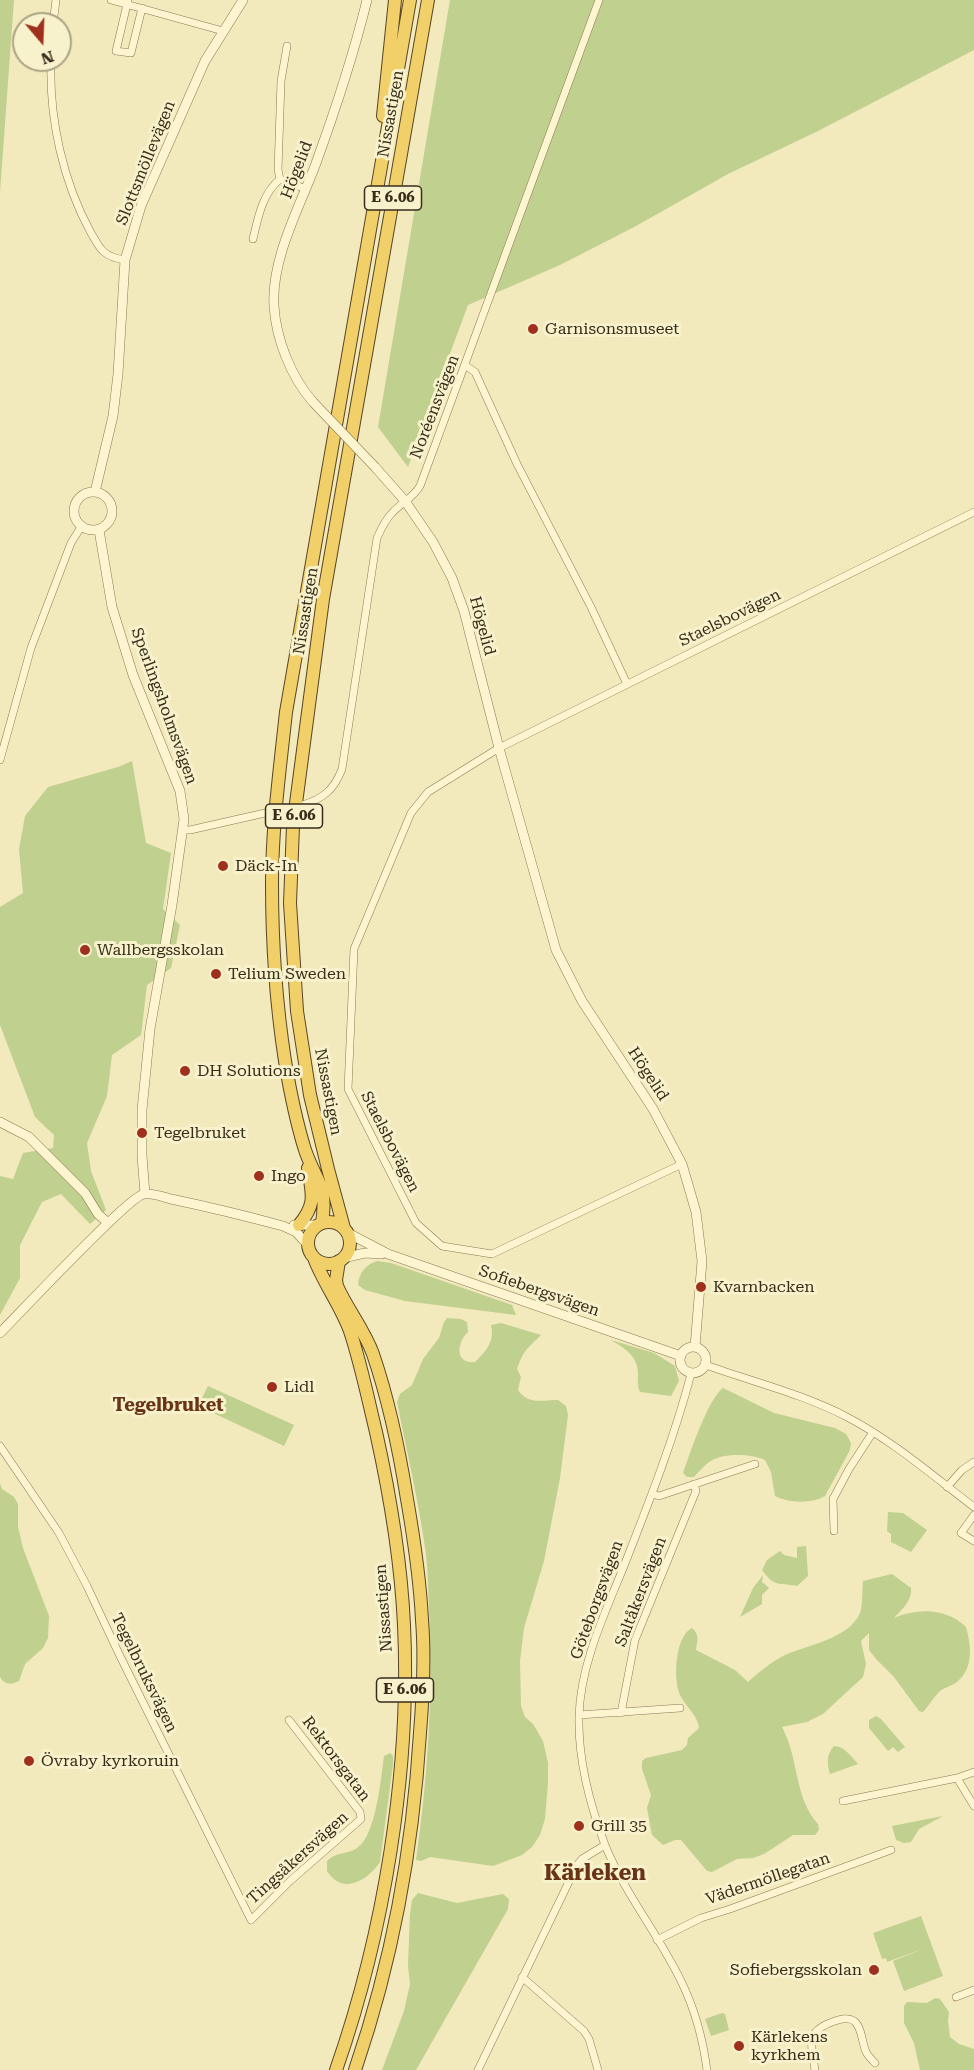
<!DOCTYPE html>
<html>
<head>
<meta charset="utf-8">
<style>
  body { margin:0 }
  #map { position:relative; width:974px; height:2070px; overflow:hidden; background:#f2e9bc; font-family:"Roboto Serif",serif }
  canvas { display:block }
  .north { position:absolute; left:12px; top:12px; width:60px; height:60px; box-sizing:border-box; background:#f8f2cc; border:2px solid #aba385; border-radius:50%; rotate:161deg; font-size:16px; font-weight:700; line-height:24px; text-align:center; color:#382d1a }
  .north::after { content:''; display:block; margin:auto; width:21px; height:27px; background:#9f301e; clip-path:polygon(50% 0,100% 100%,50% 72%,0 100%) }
</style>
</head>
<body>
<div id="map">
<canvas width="974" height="2070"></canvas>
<div class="north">N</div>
</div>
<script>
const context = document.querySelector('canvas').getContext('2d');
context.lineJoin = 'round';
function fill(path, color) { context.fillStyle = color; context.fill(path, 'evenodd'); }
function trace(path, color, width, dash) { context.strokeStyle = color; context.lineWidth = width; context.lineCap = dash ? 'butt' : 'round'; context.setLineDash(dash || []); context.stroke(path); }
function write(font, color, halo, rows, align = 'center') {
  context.font = font + ' "Roboto Serif",serif'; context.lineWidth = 6; context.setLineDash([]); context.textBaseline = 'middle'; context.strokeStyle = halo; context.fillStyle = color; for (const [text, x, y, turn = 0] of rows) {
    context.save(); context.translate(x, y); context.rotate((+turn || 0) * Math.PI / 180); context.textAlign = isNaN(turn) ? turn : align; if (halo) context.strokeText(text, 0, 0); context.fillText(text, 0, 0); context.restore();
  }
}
const green = new Path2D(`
  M0,0h14l-14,192z
  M450,0h524v50l-156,81 -90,43 -92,52 -76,39 -92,40 -60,162 -30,-40z
  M132,761l14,82 25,10 -8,56 17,16 -9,43 -24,17 -6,50 -29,20 -5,41 -20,47 4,28 15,39 -16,14 -29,-30 -19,8 -22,43v33l-20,37v-139l13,3 10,-26 30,-5 1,-13 -19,-18 -35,-92v-118l23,-14 -4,-44 6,-33 23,-29 70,-20z
  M377,1261l14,2 121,42 4,10 -111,-14 -40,-11 -7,-5c1,-12 7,-20 19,-24z
  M447,1318l14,1 6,3 1,10c-11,10 -14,32 7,30 11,-11 20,-20 16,-37l10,-2 40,12c-14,14 -17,14 -24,34l4,8 -3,13c10,15 24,10 40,10l8,6 2,9 -8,63 -16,83 -20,67 -4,33 1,45 4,11 8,7 10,17 5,22v20l-3,36 -5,16 -8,12 -10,8 -29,11 -63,-9 -9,4 -5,-1c12,-83 17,-166 13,-251 -1,-18 -1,-37 -3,-55 -7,-51 -19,-102 -29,-152l3,-8 12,-9 11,-26 16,-21 5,-16z
  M611,1340l43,13 21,13 4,15 -8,15 -31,-4c-3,-7 -2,-12 -2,-20 -1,-17 -14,-24 -27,-32z
  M208,1386l86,39 -10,21 -86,-40z
  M723,1388l51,25 61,15 11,6 5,9 -1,7 -25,46c-13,8 -37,7 -50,0l-4,-24 -6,-12c-14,-6 -44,-8 -57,3 -5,4 -10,9 -14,14h-7l-4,-4c7,-20 25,-74 40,-85z
  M0,1483l2,6 12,8 4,7v23l5,21 26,68 -1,22 -5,10 -18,16 -6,17c-8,4 -14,4 -19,-4z
  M888,1512l15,1 24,17 -16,22 -20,-10v-8l-4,-3z
  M806,1546l2,30 -11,10c-19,-4 -22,2 -35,-16l5,-10 13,-9 4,4 13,3v-11z
  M892,1574l19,14c1,14 -9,21 -17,30 24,-10 52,-10 72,9 5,18 8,40 -8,54 -5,5 -15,6 -20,12 -6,6 -9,13 -15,19l-4,-1 -25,-34 -17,-17 -8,-10v-17l-8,8 5,23 -3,13 -40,37 -16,8 -25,5c17,31 12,71 36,97l1,6 -4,5h-22l-29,19 -11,4 -16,1 -25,13 -5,-1 -26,-31h-6l-12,5 -11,-10 -5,-27 4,-13 -9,-26v-8l4,-3 36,-8 5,-5 1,-7 11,-10c-1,-13 -14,-22 -19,-33 -7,-15 -5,-59 12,-67 8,7 5,13 4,22l39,20 13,12c11,-10 23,-20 37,-27 22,-10 64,-16 75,-42 3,-8 2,-23 3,-32z
  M763,1575l-1,7 7,6 -7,7v9l-22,13 13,-29z
  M876,1716l5,3 24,28 -7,5 -5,-5 -5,4 -19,-23v-8z
  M834,1746c10,0 18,11 24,18l-28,10c-3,-11 -4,-19 4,-28z
  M390,1753l3,3v8l-13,98c-12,18 -37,34 -53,9v-10c10,-10 20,-6 30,-13 19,-12 24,-70 27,-92z
  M943,1816l-24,13 -8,13 -7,1 -8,-3 -4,-14z
  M418,1893l39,10 46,-9 6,5 -1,10 -92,161h-34l22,-59 6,-27 -2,-18 2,-52 2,-14z
  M921,1916l22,60 -39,15 -11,-30 32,-13 -38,14 -1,-4 -4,1 -9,-26z
  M935,1998l5,1 9,13 -1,9 2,16 9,7 15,5v21h-54l-6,-27 -10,-20v-17l3,-4 20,1z
  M722,2013l3,1 4,16 -18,6 -6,-17z`);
const minor = new Path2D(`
  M111,0l112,31
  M128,0l-12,51 15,2 11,-45
  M53,24l3,-24
  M287,46l-6,35 -3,89 2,9 26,10
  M51,60c-2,59 12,122 40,173 4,6 7,14 13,19 6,5 14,7 21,8
  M253,239c5,-21 9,-45 27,-60
  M466,366l9,6 42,92 74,143 36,77
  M0,760l31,-112 40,-105 10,-16
  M302,805c21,-6 32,-15 40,-36l35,-231c4,-9 8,-18 15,-25 9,-10 21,-15 28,-27l179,-486
  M183,830h7l75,-17
  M682,1164l-190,90 -50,-8 -26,-23 -68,-134 6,-140 57,-136 17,-21 71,-44 475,-236
  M706,1365c47,17 97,29 141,52 46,24 86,59 127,90
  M691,1374c-17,65 -42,128 -67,192 -19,47 -44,99 -45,151 -1,43 11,88 26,128 20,49 54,90 77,138 13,27 21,57 25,87
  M0,1446l59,87 28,53 32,68 132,266 39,-39 71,-62 -1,-7 -71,-92
  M947,1487l15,-17 12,-8
  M652,1494l7,2 96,-32
  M974,1515l-13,18 13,8
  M834,1531l-1,-32 16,-30 24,-37
  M621,1713l14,-73 61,-149 -2,-7
  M579,1715l101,-7
  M957,1778l17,28
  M843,1801l114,-23 17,-6
  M657,1940l44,-22 29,-9 161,-59
  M522,1977l62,54 5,8 9,31
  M956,1997l18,-7
  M478,2070l99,-205 5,-6 23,-14
  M815,2070c-4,-28 -10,-39 20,-49 6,-2 13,-4 19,0 8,6 8,22 12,31 2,4 6,8 9,11`);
const tertiary = new Path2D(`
  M313,402c-22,-25 -37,-63 -39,-96 -3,-46 25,-98 41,-140 20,-55 38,-109 52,-166
  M375,467l30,34 28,41 19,36 12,33 35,137 57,202 26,51 71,108 29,55 14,48 6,49 -7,86
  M74 511a19 19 0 1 1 38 0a19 19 0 1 1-38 0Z
  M95,492l18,-76 5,-42 7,-114 16,-54 64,-145 38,-61
  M99,530l13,77 21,68 47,116 4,28 -12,86 -22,124 -8,81v46l3,38
  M0,1122l29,15 56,56 13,21 10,9
  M294,1225h24
  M348,1233l40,21 293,102
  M343,1258l22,-5 17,1
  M0,1333c19,-19 129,-137 144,-139 9,-1 19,3 27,5 38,8 75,17 112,27l13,6 12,13
  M680 1360a13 13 0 1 1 26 0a13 13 0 1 1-26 0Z`);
const trunk = new Path2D(`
  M383,116l12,-116
  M308 1243a21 21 0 1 1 42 0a21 21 0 1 1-42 0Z
  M322,1223c6,-38 -6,-41 -17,-73 -9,-29 -15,-59 -20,-89 -9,-58 -13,-118 -13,-177 0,-58 8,-115 14,-172l124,-712
  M299,1225c18,-22 13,-31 9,-57
  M344,1228l-16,-59 -18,-74 -13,-84 -7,-108 3,-77 30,-227 105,-599
  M314,1258c10,26 27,48 36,73 11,33 18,68 26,101 14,63 25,128 28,193 7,145 -20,308 -68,445
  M339,1261l-3,19 1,6c10,23 27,43 36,68 16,47 26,95 34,145 7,40 13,80 15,121 3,37 1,76 -2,113 -7,114 -28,229 -65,337`);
const tertiaryBridge = new Path2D(`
  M313,402l62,65`);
const markers = [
  [533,329,6,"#9f301e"],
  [223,866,6,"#9f301e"],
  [85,950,6,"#9f301e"],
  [216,974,6,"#9f301e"],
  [185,1071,6,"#9f301e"],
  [142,1133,6,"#9f301e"],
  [259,1176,6,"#9f301e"],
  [701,1287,6,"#9f301e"],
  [272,1387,6,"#9f301e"],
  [29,1761,6,"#9f301e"],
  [579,1826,6,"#9f301e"],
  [874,1970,6,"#9f301e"],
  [739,2046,6,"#9f301e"]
];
const shields = [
  [393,198,57],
  [294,816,57],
  [405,1690,57]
];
const shieldNames = [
  ["E 6.06",393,198],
  ["E 6.06",294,816],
  ["E 6.06",405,1690]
];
const streetNames = [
  ["Nissastigen",391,114,-80],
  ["Slottsmöllevägen",146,163,-68],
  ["Högelid",297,170,-69],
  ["Noréensvägen",435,407,-69],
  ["Nissastigen",306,611,-81],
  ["Staelsbovägen",730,618,-26],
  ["Högelid",482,626,75],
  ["Sperlingsholmsvägen",164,706,70],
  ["Högelid",648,1074,57],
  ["Nissastigen",328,1092,79],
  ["Staelsbovägen",390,1142,63],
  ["Sofiebergsvägen",539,1291,19],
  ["Saltåkersvägen",641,1592,-69],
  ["Göteborgsvägen",597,1600,-70],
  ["Nissastigen",384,1608,-94],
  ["Tegelbruksvägen",144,1673,64],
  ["Rektorsgatan",336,1759,53],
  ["Tingsåkersvägen",298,1858,-42],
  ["Vädermöllegatan",768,1879,-19]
];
const poiNames = [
  ["Garnisonsmuseet",545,329],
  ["Däck-In",235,866],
  ["Wallbergsskolan",97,950],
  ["Telium Sweden",228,974],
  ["DH Solutions",197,1071],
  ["Tegelbruket",154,1133],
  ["Ingo",271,1176],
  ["Kvarnbacken",713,1287],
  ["Lidl",284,1387],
  ["Övraby kyrkoruin",41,1761],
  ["Grill 35",591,1826],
  ["Sofiebergsskolan",862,1970,"right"],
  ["Kärlekens",751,2037],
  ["kyrkhem",751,2055]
];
const neighbourhoodNames = [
  ["Tegelbruket",168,1406]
];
const districtNames = [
  ["Kärleken",595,1874]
];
fill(green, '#bfd08f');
trace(minor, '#8b7954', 8);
trace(tertiary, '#8b7954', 10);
trace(trunk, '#574529', 14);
trace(minor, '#fcf5d0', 7);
trace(tertiary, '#fcf5d0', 9);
trace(trunk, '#f2d069', 12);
trace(tertiaryBridge, '#8b7954', 10, []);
trace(tertiaryBridge, '#fcf5d0', 9);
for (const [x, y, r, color] of markers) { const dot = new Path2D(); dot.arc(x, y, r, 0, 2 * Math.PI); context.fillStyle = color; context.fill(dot); trace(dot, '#f8f2cc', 2); }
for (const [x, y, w] of shields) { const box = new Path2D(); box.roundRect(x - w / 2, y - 12, w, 24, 4.5); context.fillStyle = '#f8f2cc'; context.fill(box); trace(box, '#382d1a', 1.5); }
write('bold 15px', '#382d1a', null, shieldNames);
write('16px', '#382d1a', '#f8f2cc', streetNames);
write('16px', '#382d1a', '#f8f2cc', poiNames, 'left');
write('bold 18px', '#693316', '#f8f2cc', neighbourhoodNames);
write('bold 22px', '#693316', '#f8f2cc', districtNames);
</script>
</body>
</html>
